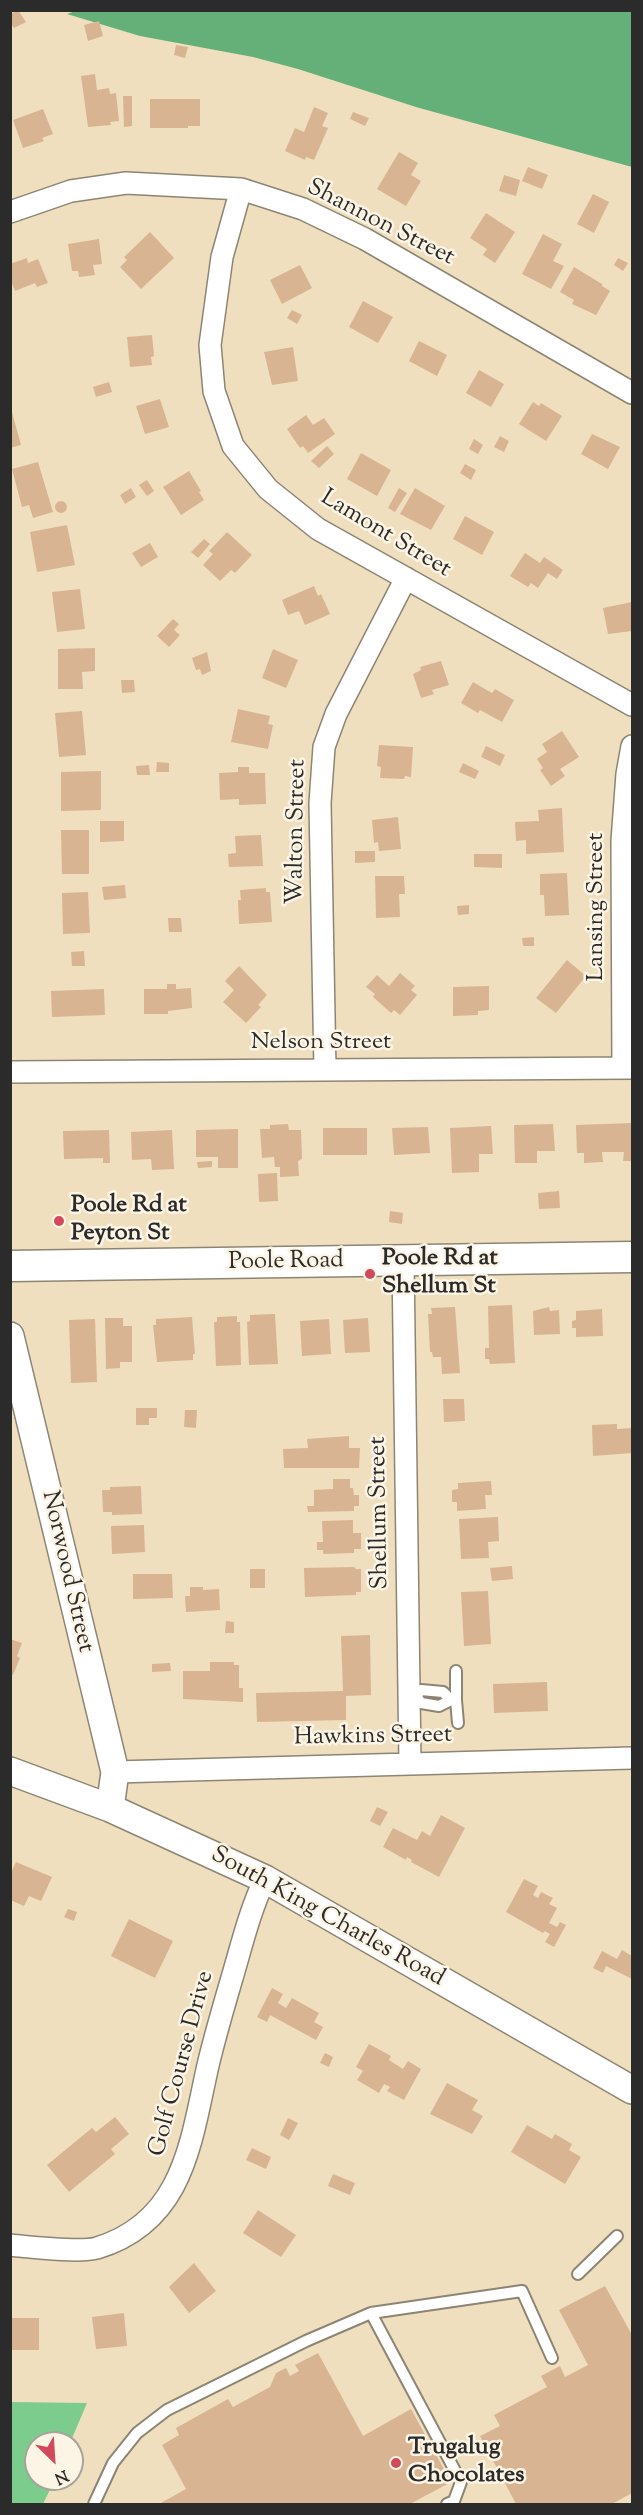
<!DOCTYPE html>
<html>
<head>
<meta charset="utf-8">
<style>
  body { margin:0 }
  #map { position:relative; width:643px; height:2515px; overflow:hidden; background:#efdfbe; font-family:"Sorts Mill Goudy",serif }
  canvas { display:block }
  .frame { position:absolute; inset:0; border:12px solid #2b2b2b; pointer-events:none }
  .north { position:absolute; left:24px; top:2431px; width:60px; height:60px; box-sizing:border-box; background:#fcf5e5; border:2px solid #a8a49b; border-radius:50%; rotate:155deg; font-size:16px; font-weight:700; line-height:24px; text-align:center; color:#2b2b2b }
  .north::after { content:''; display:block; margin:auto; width:21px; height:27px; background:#d1495b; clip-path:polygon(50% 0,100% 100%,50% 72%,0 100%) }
</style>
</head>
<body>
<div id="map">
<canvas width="643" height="2515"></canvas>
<div class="frame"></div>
<div class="north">N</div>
</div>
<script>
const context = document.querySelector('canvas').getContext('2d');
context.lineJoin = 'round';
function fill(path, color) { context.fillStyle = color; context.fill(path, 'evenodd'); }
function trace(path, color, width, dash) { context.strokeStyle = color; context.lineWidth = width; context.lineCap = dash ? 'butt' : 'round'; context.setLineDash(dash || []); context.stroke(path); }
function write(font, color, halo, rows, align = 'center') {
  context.font = font + ' "Sorts Mill Goudy",serif'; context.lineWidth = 5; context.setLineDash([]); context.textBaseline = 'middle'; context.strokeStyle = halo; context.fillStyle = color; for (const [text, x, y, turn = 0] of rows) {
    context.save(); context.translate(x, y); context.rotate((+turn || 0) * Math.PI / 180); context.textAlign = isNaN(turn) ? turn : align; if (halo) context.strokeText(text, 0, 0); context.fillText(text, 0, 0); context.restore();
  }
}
const green = new Path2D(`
  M11,2402l76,1 -17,40h-34v36h19l-12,25h-32z`);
const forest = new Path2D(`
  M78,10l554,1v156l-216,-60 -118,-38 -45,-12 -113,-21 -73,-22z`);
const building = new Path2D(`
  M18,10l8,12 -12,6 -4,-6v-8z
  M99,21l4,15 -15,5 -4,-16z
  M176,45l12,2 -3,11 -11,-3z
  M95,74l2,16 12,-2 1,6 6,-1 3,28 -9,1 1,3 -23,2 -7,-51z
  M123,96h9v30l-8,1z
  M150,99h50v27h-12v2h-38z
  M314,107l14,6 -6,13 6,2 -14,32 -8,-3 -1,3 -20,-9 10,-23 9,4z
  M43,109l10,25 -11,4 2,3 -21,7 -10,-28z
  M353,112l16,6 -4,8 -15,-7z
  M399,152l19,11 -7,12 10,6 -15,25 -29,-17z
  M528,167l20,8 -6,14 -20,-8z
  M504,175l16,5 -4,16 -17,-5z
  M593,194l16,8 -15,31 -17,-9z
  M486,213l29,19 -20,31 -12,-8 4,-6 -17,-11z
  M150,232l24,26 -33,31 -21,-22 7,-7 -3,-3z
  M543,234l19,10 -9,17 11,5 -13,23 -29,-15z
  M99,239l3,25 -9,1 2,10 -16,2 -1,-6h-6l-4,-27z
  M27,258l1,5 10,-4 10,24 -11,4 -2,-4 -20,8 -5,-13v-14z
  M618,258l10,5 -5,8 -9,-6z
  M300,265l12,23 -30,16 -12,-24z
  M574,267l28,17v2l8,5 -14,24 -24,-11 2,-4 -14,-8z
  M363,301l30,16 -15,26 -29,-16z
  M292,310l10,5 -5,9 -10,-6z
  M152,335l2,21 -3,1 1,8 -22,2 -3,-30z
  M419,341l28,14 -10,21 -28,-15z
  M293,347l5,34 -26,4 -8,-33z
  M479,370l25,14 -13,23 -25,-14z
  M109,382l3,10 -16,5 -3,-10z
  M160,399l9,28 -24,7 -9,-28z
  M533,402l6,4 2,-3 21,13 -16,25 -27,-17z
  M10,405l11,40 -11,3z
  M306,415l7,10 11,-7 11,16 -27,19 -5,-7 -3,2 -13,-19z
  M592,434l28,13 -12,22 -27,-15z
  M500,436l9,5 -5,11 -10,-5z
  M474,439l9,6 -5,9 -9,-5z
  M327,446l7,8 -15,14 -8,-7z
  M361,453l30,17 -14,26 -30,-17z
  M38,462l15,50 -20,6 -4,-13 -7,2 -10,-38z
  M465,464l11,6 -5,10 -11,-7z
  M189,471l12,20 -2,1 5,8 -23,15 -18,-28z
  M147,480l7,11 -7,5 -8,-11z
  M131,488l5,9 -11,7 -5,-9z
  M399,488l8,5 -12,19 -7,-4z
  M415,488l30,18 -14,24 -31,-16z
  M55 507a6 6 0 1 1 12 0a6 6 0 1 1-12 0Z
  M465,516l29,16 -12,23 -29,-16z
  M67,525l8,40 -38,7 -7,-40z
  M227,532l25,23 -17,18 -4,-3 -11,11 -17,-16 10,-11 -4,-3z
  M204,539l6,5 -12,14 -7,-6z
  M150,543l8,14 -17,10 -9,-14z
  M525,553l15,10 4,-6 19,13 -6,9 -9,-6 -10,15 -7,-5 -3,4 -18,-11z
  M314,586l4,10 3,-2 9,20 -25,11 -6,-14 -11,4 -6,-15z
  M80,589l5,40 -28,3 -5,-40z
  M632,602v29l-24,3 -5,-26z
  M173,619l6,5 -5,6 6,5 -11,12 -12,-11z
  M95,648v23l-13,1 1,17h-25v-40z
  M273,649l25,11 -12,28 -24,-10z
  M207,652l4,19 -9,4 -2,-6 -4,1 -4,-12z
  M441,661l8,24 -17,5 2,4 -13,4 -8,-24 8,-4 -1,-3z
  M121,680h13l1,12 -13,1z
  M473,682l19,11 3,-4 19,11 -12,22 -22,-12 -2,3 -17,-10z
  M238,709l32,7 -2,8 5,1 -5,24 -37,-7z
  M82,711l4,44 -27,2 -4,-44z
  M562,731l17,26 -19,12 5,7 -14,10 -11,-16 3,-2 -6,-9 10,-7 -5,-8z
  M379,745l34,2 -2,30 -6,-1 -1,3 -24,-1 1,-11 -4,-1z
  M486,746l19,9 -5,11 -19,-9z
  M157,762l12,1v9h-13z
  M463,763l16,8 -4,8 -16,-7z
  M149,765l1,10h-13l-1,-9z
  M238,767h11v6h16l1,31 -27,1v-6l-19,1 -1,-27 19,-1z
  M101,771v39l-40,1v-39z
  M562,808l2,44 -38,2v-14l-10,1 -1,-19 24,-1 -1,-11z
  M398,817l3,32 -22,2 -1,-9 -4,1 -2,-23z
  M100,821h24v20l-24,1z
  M61,830h28v44h-27z
  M261,835l2,31 -34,1 -1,-13 8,-1 -1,-17z
  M355,851h20v11l-20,1z
  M474,854h28v14l-28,-1z
  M567,873l2,42 -24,1 -1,-21h-4v-21z
  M375,876h29l1,18h-6l1,23 -24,1z
  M125,885l1,13 -22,2 -2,-13z
  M266,888v4h4l2,30 -33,2 -1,-24h3l-1,-10z
  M88,892l2,41 -27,1 -1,-41z
  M469,905v9l-11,1 -1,-9z
  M168,918h13l1,14h-13z
  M534,937v9h-11l-1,-8z
  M84,951l1,15h-13l-1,-14z
  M567,960l19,16 -30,37 -20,-15z
  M239,966l28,29 -9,10 3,2 -15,16 -23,-21 11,-12 -9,-9z
  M400,973l15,13 -4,4 6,5 -17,20 -6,-5 -3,3 -18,-16 2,-3 -9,-7 11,-12 12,11z
  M167,984h9v5l15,-1 1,20 -24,3v3h-24v-25h23z
  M489,986v24l-11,1v4l-25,1v-29z
  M104,989l1,26 -53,2 -1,-26z
  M632,1123v38h-9l1,-9h-22l1,10 -19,1v-10h-7l-1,-28z
  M288,1124l1,6h12l1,29 -4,2 1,15 -19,1v-10h-5l-1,-10 -12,1 -2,-29h10v-4z
  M553,1124l2,27h-18v12h-22l-1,-38z
  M491,1126l2,28h-14v18l-27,1 -2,-45z
  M428,1127l2,26 -36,2 -2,-27z
  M323,1128h44v27h-44z
  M238,1129v39h-20v-11h-22v-27z
  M109,1130l1,33h-7v-5l-39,1 -1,-28z
  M172,1130l2,39 -22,1 -1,-11 -19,1 -1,-28z
  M212,1161v6l-14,1 -1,-6z
  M277,1173l1,28 -19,1 -1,-28z
  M559,1191l1,17 -21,1 -1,-16z
  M390,1211l13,2 -1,11 -13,-2z
  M512,1305l3,58 -25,1 -1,-5h-4v-11h4l-1,-42z
  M455,1307l5,66 -18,1 -1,-17h-8l-1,-5h-2l-2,-38h4l-1,-6z
  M549,1307l1,4 9,-1 1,24 -26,1 -1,-24z
  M602,1309l1,27 -27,1v-9h-4v-7l4,-1v-9z
  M275,1314l3,50 -29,1 -2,-43 3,-1v-6z
  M237,1316v6h3l1,43 -25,1 -2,-44h3v-5z
  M192,1317l3,37h-2v6l-36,2 -4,-37h3v-6z
  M105,1318h18v8h9v36h-12v6l-14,1z
  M368,1318l2,34 -25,1 -2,-33z
  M95,1319l2,63 -26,1 -2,-63z
  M329,1319l2,35 -29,2 -2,-35z
  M443,1399h21l1,22 -21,1z
  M136,1408h21v10h-8v7h-13z
  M185,1410h12l-1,18 -12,-1z
  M617,1424v5l15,-1v25l-39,3 -1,-31z
  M349,1436v12h11l-1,20h-75l-1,-19 25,-1 -1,-9z
  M333,1479h17v9h3l1,7h5v11h-5v5l-46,1 -1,-6h7v-16l19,-1z
  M491,1481l1,14h-7l1,14 -29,2v-9h-5v-12l6,-1v-6z
  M141,1486l1,28 -30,1v-3h-9l-1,-22h8v-3z
  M498,1517l1,24 -11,1 1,16 -28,1 -2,-40z
  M353,1520v13h8v16h-7v4l-31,1v-4h-6v-8h6l-1,-21z
  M144,1525l1,27 -33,2 -1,-28z
  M512,1566l1,13 -21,2 -2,-13z
  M354,1567l2,2h5v23h-5v3l-51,2 -1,-29z
  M250,1569h15v19h-15z
  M133,1574h39l1,24 -40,1z
  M190,1587h13v3l16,-1 1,21 -34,2 -1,-16h5z
  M488,1591l3,53 -27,2 -3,-54z
  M226,1621l8,1v11h-9z
  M370,1635l1,60 -25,1v24l-89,2 -1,-29 87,-2 -2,-55z
  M10,1639l12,4 -5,13 3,2 -7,17 -3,-1z
  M210,1662h24v3h5v23h4v14l-60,-3v-28h27z
  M170,1663l1,8 -19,1v-8z
  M547,1682l1,29 -54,2 -1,-29z
  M377,1807l11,5 -8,14 -10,-5z
  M441,1815l24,13 -26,49 -28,-15 1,-2 -5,-3 -1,3 -23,-13 10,-19 24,12 5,-9 8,5z
  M16,1862l36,15 -11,24 -12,-5 -5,10 -14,-6v-25z
  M524,1879l14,7 -5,9 5,3 3,-6 12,6 -4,6 8,4 -8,15 8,4 3,-5 6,3 -12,22 -9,-5 5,-8 -5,-3 -2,2 -37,-21z
  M68,1909l9,3 -3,9 -10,-4z
  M129,1919l44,22 -18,37 -44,-22z
  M622,1950l10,6v23l-26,-13 -3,7 -10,-5 9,-17 15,8z
  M272,1988l11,6 -5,9 8,5 6,-10 27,15 -5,9 9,5 -7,13 -46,-25 -3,7 -10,-5z
  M369,2044l22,12 -2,4 14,9 5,-8 13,8 -17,31 -17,-9 3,-4 -6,-3 -5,9 -22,-13 6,-9 -7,-4z
  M325,2053l8,4 -4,10 -9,-4z
  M447,2083l31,17 -6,10 11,6 -11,18 -42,-20z
  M115,2117l14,17 -18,15 4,5 -46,38 -22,-27 45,-37 4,4z
  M288,2118l10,5 -9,17 -9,-5z
  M527,2125l25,14 3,-5 17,10 -3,6 12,7 -16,27 -54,-32z
  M252,2148l19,9 -5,12 -20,-9z
  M333,2174l22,9 -5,12 -22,-9z
  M258,2210l38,25 -15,22 -38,-24z
  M194,2263l22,28 -27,22 -20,-26z
  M605,2286l27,49v158l-20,11h-96l-36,-68 20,-10 -6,-11 53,-28 -6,-11 19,-10 5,11 23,-12 -29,-55z
  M124,2313l3,33 -31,3 -4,-32z
  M10,2318h29v32h-29z
  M318,2353l45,83 48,-27 40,73 -41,22h-251l27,-15 -24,-44 17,-10 -3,-7 52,-29 5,8 37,-20 6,-14 10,-5 4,8 9,-5 -4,-6z`);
const service = new Path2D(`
  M456,1671v29
  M410,1696h6l5,7 18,3 12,-6 -8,-8 -22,-2 -5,6
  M451,1700h5l2,23
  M578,2274l39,-38
  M371,2313l151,-22 30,67
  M94,2504l19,-41 24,-30 30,-23 139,-69 65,-28 90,169 -7,19 -7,3`);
const minor = new Path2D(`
  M241,189l-19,68 -12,88 4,46 19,55 35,43 50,40 314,176
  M10,212l61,-21 55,-8 115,6 62,20 62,30 267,154
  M623,1068l-1,-227 5,-67 5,-28
  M325,1070l-5,-267 4,-56 12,-33 70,-136
  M10,1072l622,-4
  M403,1262l7,501
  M115,1772l517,-14
  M10,2245c21,2 69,8 87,3 89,-27 94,-110 112,-187 7,-28 15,-56 23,-83 10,-34 18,-68 33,-99`);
const tertiary = new Path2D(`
  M10,1336l105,436 -5,36
  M10,1771l100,37 155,71 367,211`);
const secondary = new Path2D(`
  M10,1266l622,-9`);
const markers = [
  [59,1221,6,"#d1495b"],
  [370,1274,6,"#d1495b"],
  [396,2463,6,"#d1495b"]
];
const streetNames = [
  ["Shannon Street",380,224,27],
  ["Lamont Street",385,535,31],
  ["Walton Street",298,832,-89],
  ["Lansing Street",598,907,-90],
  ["Nelson Street",321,1044],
  ["Poole Road",286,1263,-1],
  ["Shellum Street",381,1513,-91],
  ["Norwood Street",66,1572,77],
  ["Hawkins Street",373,1738,-1],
  ["South King Charles Road",327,1918,29],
  ["Golf Course Drive",183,2064,-75]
];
const poiNames = [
  ["Poole Rd at",71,1207],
  ["Peyton St",71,1235],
  ["Poole Rd at",382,1260],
  ["Shellum St",382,1288],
  ["Trugalug",408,2449],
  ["Chocolates",408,2477]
];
fill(green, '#7bcc8d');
fill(forest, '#64b078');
fill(building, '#d9b492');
trace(service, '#8d8574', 14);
trace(minor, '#8d8574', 24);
trace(tertiary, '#8d8574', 30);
trace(secondary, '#8d8574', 33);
trace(service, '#fff', 10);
trace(minor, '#fff', 21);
trace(tertiary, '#fff', 27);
trace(secondary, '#fff', 30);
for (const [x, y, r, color] of markers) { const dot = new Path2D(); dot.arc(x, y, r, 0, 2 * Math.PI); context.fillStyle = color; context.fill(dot); trace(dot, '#fcf5e5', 2); }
write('24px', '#2b2b2b', '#fcf5e5', streetNames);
write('bold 24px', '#2b2b2b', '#fcf5e5', poiNames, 'left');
</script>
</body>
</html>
